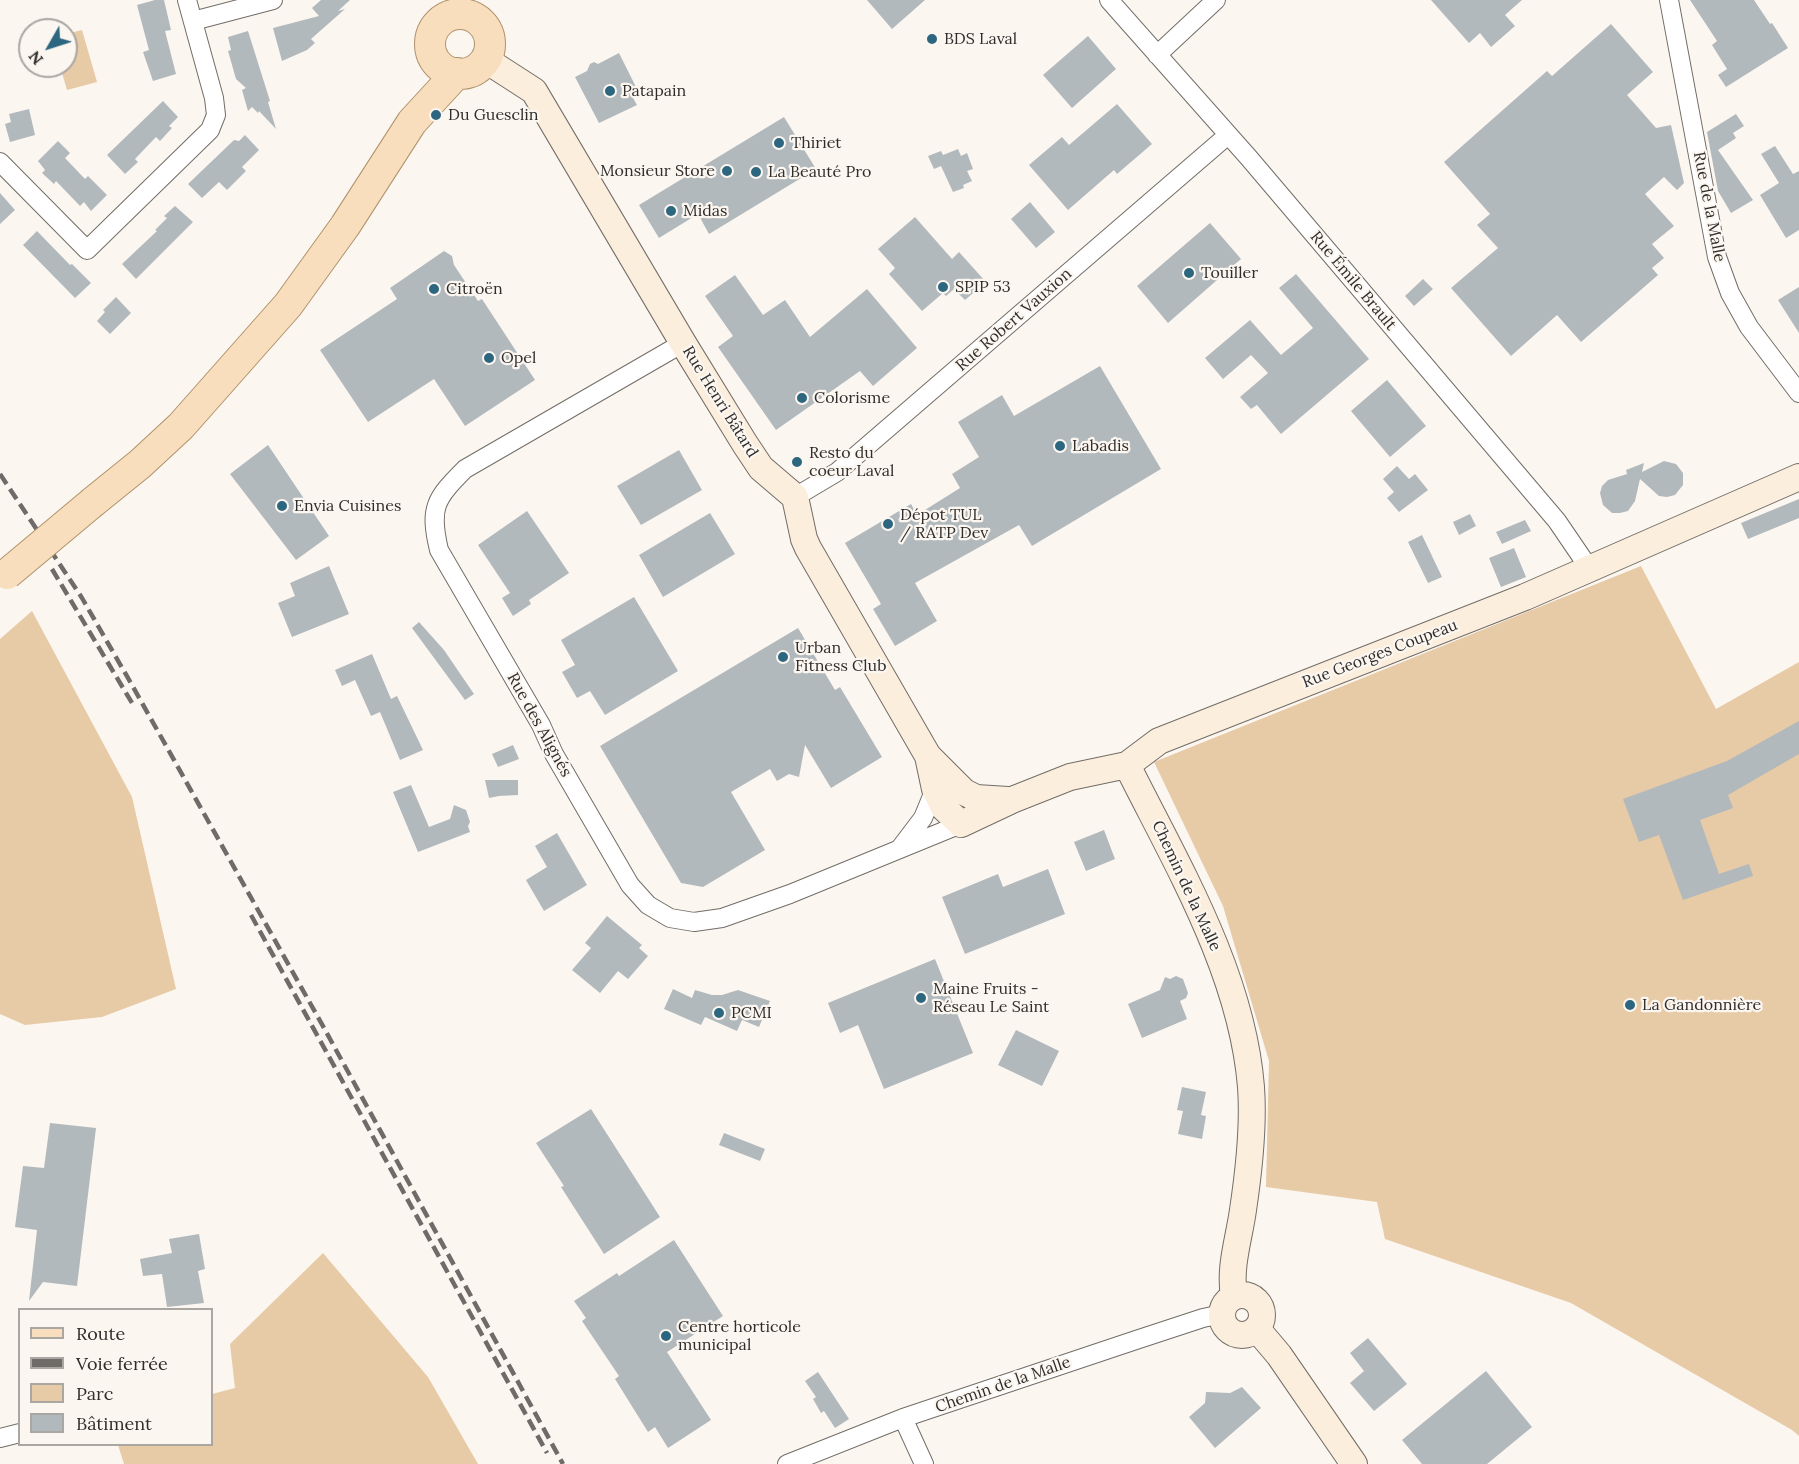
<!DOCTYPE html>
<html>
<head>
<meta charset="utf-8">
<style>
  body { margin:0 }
  #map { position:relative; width:1799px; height:1464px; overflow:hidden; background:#fcf6f0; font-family:Lora,serif }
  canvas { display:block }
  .legend { position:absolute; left:18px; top:1308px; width:195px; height:138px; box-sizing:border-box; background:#fcf6f0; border:2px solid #aaa6a2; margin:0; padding:8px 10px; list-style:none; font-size:18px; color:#302e2c }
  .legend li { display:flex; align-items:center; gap:12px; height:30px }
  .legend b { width:30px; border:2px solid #aaa6a2 }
  .north { position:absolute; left:18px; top:18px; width:60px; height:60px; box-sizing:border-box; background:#fcf6f0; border:2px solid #aaa6a2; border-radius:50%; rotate:231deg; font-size:16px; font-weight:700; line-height:24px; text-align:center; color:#302e2c }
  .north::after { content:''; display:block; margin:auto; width:21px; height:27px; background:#2d667f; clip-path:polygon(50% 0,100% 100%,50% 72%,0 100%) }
</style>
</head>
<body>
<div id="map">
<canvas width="1799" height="1464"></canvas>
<ul class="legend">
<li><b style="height:8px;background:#f8debc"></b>Route</li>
<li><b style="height:8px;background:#6f6b68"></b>Voie ferrée</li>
<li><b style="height:16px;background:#e7caa6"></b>Parc</li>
<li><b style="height:16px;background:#b1b9bd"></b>Bâtiment</li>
</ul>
<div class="north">N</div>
</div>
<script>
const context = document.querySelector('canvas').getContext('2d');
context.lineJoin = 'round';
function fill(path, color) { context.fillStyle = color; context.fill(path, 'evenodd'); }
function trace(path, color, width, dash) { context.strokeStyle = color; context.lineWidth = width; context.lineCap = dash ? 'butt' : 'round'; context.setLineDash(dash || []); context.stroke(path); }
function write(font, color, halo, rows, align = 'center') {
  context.font = font + ' Lora,serif'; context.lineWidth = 4.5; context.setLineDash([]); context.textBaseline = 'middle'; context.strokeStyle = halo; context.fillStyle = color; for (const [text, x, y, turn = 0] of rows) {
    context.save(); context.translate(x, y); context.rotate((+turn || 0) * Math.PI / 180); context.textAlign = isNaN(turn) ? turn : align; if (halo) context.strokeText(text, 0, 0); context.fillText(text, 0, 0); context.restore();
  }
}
const green = new Path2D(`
  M82,30l15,52 -30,8 -7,-24h6v-32z
  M1641,566l75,143 83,-47v774l-7,-6 -221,-127 -186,-64 -8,-37 -111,-15 3,-126 -46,-155 -69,-144z
  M32,611l100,186 44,192 -74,28 -77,8 -25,-11v-375z
  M323,1253l105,124 50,87h-354l-6,-19 94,-1v-50l23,-6 -5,-44z`);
const building = new Path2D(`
  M155,0h9l7,30 -6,1 11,43 -23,7 -10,-29 6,-2 -12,-45z
  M321,0h29l-12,11 7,-2 -34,30 4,4 -8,7 -25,11 -9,-33 46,-12 -7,-8z
  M867,0h58l-33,29z
  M1431,0h91l-17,15 10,11 -24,21 -11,-14 -11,10z
  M1690,0h64l16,24 2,-1 16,25 -62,39 -8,-12 9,-6 -15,-24 5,-4z
  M1611,24l42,48 -26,23 29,33 15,-3 13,58 -7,7 -13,-13 -19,17 29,32 -22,18 12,14 -12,10 6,7 -77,67 -24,-27 -46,41 -60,-68 47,-40 -21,-23 13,-11 -46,-52 103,-91 5,5z
  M248,31l22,70 -2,1 8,27 -17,-18 -1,2 -6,-6 -4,4 -6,-21 4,-2 -10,-9 -8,-28 3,-1 -3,-13z
  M1088,36l28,33 -44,39 -29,-33z
  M619,53l20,40 -7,3 5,9 -38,18 -24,-46 12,-6 3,-7 4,-2 4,2z
  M163,101l15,16 -9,9 3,2 -12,13 -4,-4 -21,22 3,3 -13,12 -18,-19z
  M1117,104l35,40 -35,30 -3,-4 -46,40 -39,-45 33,-28 7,8z
  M29,109l6,26 -25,7 -5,-18 6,-2 -2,-8z
  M1736,114l8,12 -11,7 3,5 -18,12 35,50 -22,13 -13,-22 -11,-59z
  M784,117l32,52 -107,65 -11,-20 -39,24 -20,-33z
  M245,135l14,15 -17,17 4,4 -19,19 -8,-8 -17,16 -14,-14 46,-44 5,1z
  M58,141l12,12 -5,5 20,21 3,-3 19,19 -16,16 -7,-9 -4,4 -24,-25 -2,3 -12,-11 3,-3 -7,-9z
  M1775,146l18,28 6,-3v59l-13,8 -26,-43 19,-12 -18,-29z
  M958,149l3,7 6,-3 6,16 -6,2 5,10 -9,4 1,3 -11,4 -12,-26 -7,3 -6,-13 13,-5 2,4z
  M0,193l15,17 -15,14z
  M1030,202l25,30 -19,16 -25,-29z
  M175,206l18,16 -57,57 -14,-15 35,-33 -2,-1 12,-12 -3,-2z
  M915,217l37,42 7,-7 27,30 -21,18 -11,-11 -8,7 -3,-3 -21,18 -33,-37 6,-6 -17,-19z
  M1210,223l31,36 -73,64 -31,-37z
  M37,231l33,34 2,-1 19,19 -16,15 -52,-53z
  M444,251l8,5 2,9 24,36 4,-2 53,81 -70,46 -31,-47 -66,43 -48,-72 77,-51 -7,-11z
  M1296,274l73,85 -88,75 -24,-29 -6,4 -11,-12 28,-24 -17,-18 -28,24 -18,-21 45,-38 31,35 32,-27 -34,-40z
  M735,275l28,40 22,-15 25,37 57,-48 50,59 -44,38 -13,-15 -84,59 -58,-83 15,-11 -28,-40z
  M1423,279l10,10 -19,17 -9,-10z
  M1799,287v46l-21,-33z
  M116,297l15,16 -21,21 -13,-13 8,-9 -2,-2z
  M1100,366l61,103 -129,77 -13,-21 -104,58 22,38 -42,25 -22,-37 8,-5 -36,-61 66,-39 6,11 43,-27 -8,-14 27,-17 -21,-35 44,-27 12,21z
  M1387,380l39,46 -36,31 -39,-46z
  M268,445l61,91 -33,24 -66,-86z
  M679,450l23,40 -61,35 -24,-39z
  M1664,461l12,3 7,9v12l-8,10 -8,2 -8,-1 -19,-17 -5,22 -7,10 -8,2h-8l-9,-8 -3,-12 2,-7 6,-6 19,-6 -1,-4 18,-7 -2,9z
  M1397,466l12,13 6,-5 13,16 -29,22 -12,-14 7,-6 -11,-13z
  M1799,499v19l-51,21 -7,-16z
  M527,511l42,62 -40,27 2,4 -18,12 -11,-18 8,-5 -32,-48z
  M710,513l25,41 -72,43 -24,-42z
  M1470,514l6,12 -17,9 -6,-13z
  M1525,520l6,11 -29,13 -6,-12z
  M1422,535l20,42 -14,6 -20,-41z
  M1514,548l12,29 -25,10 -12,-29z
  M329,566l20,48 -57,23 -14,-34 17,-7 -5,-13z
  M634,597l44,74 -73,44 -15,-24 -13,7 -15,-26 13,-7 -14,-25z
  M419,622l25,28 30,44 -9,6 -53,-72z
  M798,628l37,62 5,-3 42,70 -51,31 -26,-43 -6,32 -10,-3 -12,7 -7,-12 -39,23 34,58 -62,37 -22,-4 -81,-137z
  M372,654l19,45 6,-3 26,54 -23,10 -20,-48 -9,4 -16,-36 -13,6 -7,-16z
  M1799,721v33l-71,41 5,13 -33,12 19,54 30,-10 4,12 -70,24 -24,-65 -20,7 -16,-43 104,-38z
  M513,745l6,14 -21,8 -6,-13z
  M485,780h33v15l-19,1 -10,2z
  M411,785l18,42 21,-8 4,-14 12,5 4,12 -2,4 2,6 -52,20 -25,-60z
  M1104,830l11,29 -29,12 -12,-29z
  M557,833l30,52 -43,26 -18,-31 21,-13 -12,-21z
  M1048,869l17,45 -100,40 -23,-57 56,-23 5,13z
  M607,916l35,29 -3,3 9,8 -20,23 -10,-8 -18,22 -28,-23 19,-22 -6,-5z
  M935,959l38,94 -89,36 -26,-64 -18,8 -12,-30z
  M1176,976l7,3 5,14 -2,5 -6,3 7,18 -45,19 -14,-34 32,-14 5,-13 5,2z
  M673,989l19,9 3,-8 17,5h10l16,-5 32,11 -11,26 -17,-7 -5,11 -32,-14 -4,8 -37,-16z
  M1016,1030l43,21 -17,35 -44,-21z
  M1182,1087l24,5 -5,23 5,1 -4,23 -24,-5 5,-23 -6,-1z
  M591,1109l69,108 -56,37 -43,-67 3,-1 -28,-43z
  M50,1123l46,5 -19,158 -34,-4 -14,19 8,-71 -22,-3 8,-61 21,2z
  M724,1133l41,16 -5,12 -41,-16z
  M199,1234l6,35 -7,2 6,32 -37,4 -5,-33 -19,2 -3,-17 32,-6 -3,-14z
  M674,1240l49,76 -56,36 44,68 -43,28 -13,-21 -7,5 -33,-53 4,-3 -37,-55 4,-3 -12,-17 43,-28 2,3z
  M1368,1338l39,46 -33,27 -24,-28 14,-12 -14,-18z
  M1486,1371l46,56 -45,37h-65l-20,-24z
  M818,1372l31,47 -14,9 -11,-17 -3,2 -8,-14 3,-2 -11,-16z
  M1242,1387l19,21 -46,40 -26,-31 16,-14 1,-11 24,1z`);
const street = new Path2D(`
  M1109,0l140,158 308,363 32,47
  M1669,0l48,257 13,36 19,34 50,66
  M193,21l80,-21
  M1157,55l59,-55
  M0,162l87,88 123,-120 6,-15 -2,-17 -27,-98
  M683,343l-218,126c-30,30 -36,39 -26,81l102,175 13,29 76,131 18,20 22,13 24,4 28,-4 68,-24 171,-70
  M795,497l42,-25 391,-337
  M901,847l22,-29 12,-29
  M903,1418l21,46
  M0,1438l20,-5
  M787,1464l116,-46 233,-78 67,-22 19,-4`);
const secondary = new Path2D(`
  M486,60l48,31 149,252 62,101 16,24 34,29 9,42 4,9 120,208 7,33 9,19 17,16 51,-24 58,-23 57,-12 32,-24 366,-144 274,-120
  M929,757l35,35 12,6 32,2
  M1127,765c50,100 115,208 124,322 3,41 -2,83 -8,123 -4,29 -14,57 -9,86
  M1222 1315a20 20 0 1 1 40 0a20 20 0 1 1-40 0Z
  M1257,1329l22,26 75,109`);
const primary = new Path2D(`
  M430 44a30 30 0 1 1 60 0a30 30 0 1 1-60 0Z
  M93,502l47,-38 41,-38 107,-121 57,-79 67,-104 45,-49`);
const rail = new Path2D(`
  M0,474l82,124 50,87 192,343 239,436
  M52,569l83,139
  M251,915l296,538`);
const primaryBridge = new Path2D(`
  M7,574l86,-72`);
const markers = [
  [932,39,6,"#2d667f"],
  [610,91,6,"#2d667f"],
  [436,115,6,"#2d667f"],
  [779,143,6,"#2d667f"],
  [727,171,6,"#2d667f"],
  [756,172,6,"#2d667f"],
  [671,211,6,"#2d667f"],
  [1189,273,6,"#2d667f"],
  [943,287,6,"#2d667f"],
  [434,289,6,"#2d667f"],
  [489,358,6,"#2d667f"],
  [802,398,6,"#2d667f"],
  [1060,446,6,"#2d667f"],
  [797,462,6,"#2d667f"],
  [282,506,6,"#2d667f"],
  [888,524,6,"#2d667f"],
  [783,657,6,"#2d667f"],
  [921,998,6,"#2d667f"],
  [1630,1005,6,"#2d667f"],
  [719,1013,6,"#2d667f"],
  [666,1336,6,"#2d667f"]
];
const poiNames = [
  ["BDS Laval",944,39],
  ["Patapain",622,91],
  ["Du Guesclin",448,115],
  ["Thiriet",791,143],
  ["Monsieur Store",715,171,"right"],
  ["La Beauté Pro",768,172],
  ["Midas",683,211],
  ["Touiller",1201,273],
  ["SPIP 53",955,287],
  ["Citroën",446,289],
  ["Opel",501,358],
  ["Colorisme",814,398],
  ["Labadis",1072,446],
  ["Resto du",809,453],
  ["coeur Laval",809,471],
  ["Envia Cuisines",294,506],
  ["Dépot TUL",900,515],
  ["/ RATP Dev",900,533],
  ["Urban",795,648],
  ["Fitness Club",795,666],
  ["Maine Fruits -",933,989],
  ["Réseau Le Saint",933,1007],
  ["La Gandonnière",1642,1005],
  ["PCMI",731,1013],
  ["Centre horticole",678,1327],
  ["municipal",678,1345]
];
const streetNames = [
  ["Rue de la Malle",1709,207,79],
  ["Rue Émile Brault",1353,281,50],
  ["Rue Robert Vauxion",1014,320,-41],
  ["Rue Henri Bâtard",720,402,58],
  ["Rue Georges Coupeau",1380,654,-21],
  ["Rue des Alignés",539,725,61],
  ["Chemin de la Malle",1186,886,65],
  ["Chemin de la Malle",1003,1385,-19]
];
fill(green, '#e7caa6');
fill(building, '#b1b9bd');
trace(street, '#726d67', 20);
trace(secondary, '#726d67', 28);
trace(primary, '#af926c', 32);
trace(street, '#fff', 18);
trace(secondary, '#fceedd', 26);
trace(primary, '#f8debc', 30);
trace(rail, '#6f6b68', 4.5, [12, 6]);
trace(primaryBridge, '#af926c', 32, []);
trace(primaryBridge, '#f8debc', 30);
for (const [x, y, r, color] of markers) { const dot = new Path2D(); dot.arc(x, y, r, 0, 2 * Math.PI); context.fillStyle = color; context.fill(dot); trace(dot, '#fcf6f0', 2); }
write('16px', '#302e2c', '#fcf6f0', poiNames, 'left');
write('16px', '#302e2c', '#fcf6f0', streetNames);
</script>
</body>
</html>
